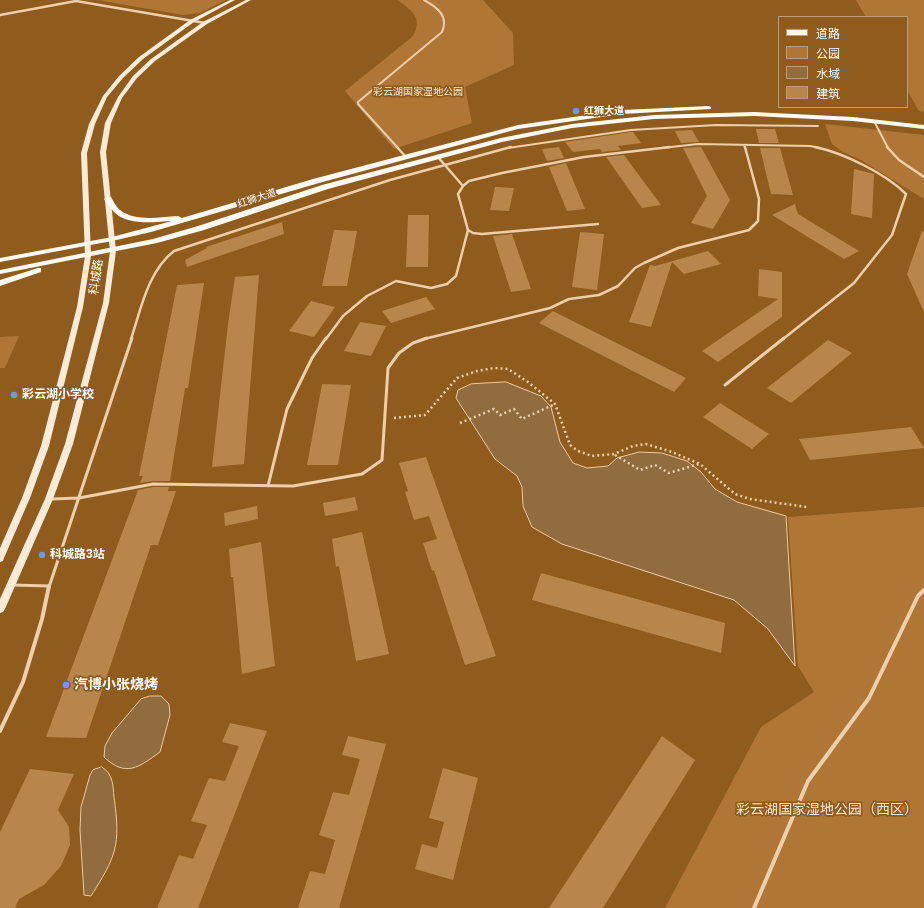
<!DOCTYPE html>
<html>
<head>
<meta charset="utf-8">
<style>
  body { margin:0 }
  #map { position:relative; width:924px; height:908px; overflow:hidden; background:#8f5c1d; font-family:Roboto,"Noto Sans SC",sans-serif }
  canvas { display:block }
  .legend { position:absolute; left:778px; top:16px; width:130px; height:92px; box-sizing:border-box; background:#8f5c1d; border:1px solid #bc9d77; margin:0; padding:5px 7px; list-style:none; font-size:12px; color:#fff }
  .legend li { display:flex; align-items:center; gap:8px; height:20px }
  .legend b { width:20px; border:1px solid #bc9d77 }
</style>
</head>
<body>
<div id="map">
<canvas width="924" height="908"></canvas>
<ul class="legend">
<li><b style="height:5px;background:#fffaf3"></b>道路</li>
<li><b style="height:11px;background:#af7635"></b>公园</li>
<li><b style="height:11px;background:#906c3f"></b>水域</li>
<li><b style="height:11px;background:#b8864a"></b>建筑</li>
</ul>
</div>
<script>
const context = document.querySelector('canvas').getContext('2d');
context.lineJoin = 'round';
function fill(path, color) { context.fillStyle = color; context.fill(path, 'evenodd'); }
function trace(path, color, width, dash) { context.strokeStyle = color; context.lineWidth = width; context.lineCap = dash ? 'butt' : 'round'; context.setLineDash(dash || []); context.stroke(path); }
function write(font, color, halo, rows, align = 'center') {
  context.font = font + ' Roboto,"Noto Sans SC",sans-serif'; context.lineWidth = 3.5; context.setLineDash([]); context.textBaseline = 'middle'; context.strokeStyle = halo; context.fillStyle = color; for (const [text, x, y, turn = 0] of rows) {
    context.save(); context.translate(x, y); context.rotate((+turn || 0) * Math.PI / 180); context.textAlign = isNaN(turn) ? turn : align; if (halo) context.strokeText(text, 0, 0); context.fillText(text, 0, 0); context.restore();
  }
}
const green = new Path2D(`
  M97,0h129l-26,13 -17,2z
  M397,0h86l30,33 1,32 -49,22 7,36 -78,26 -49,-58 67,-54c12,-18 0,-27 -15,-37z
  M856,0h68v112l-5,-1 -12,-21v-73h-41z
  M825,124l99,11v64l-65,-40 -16,-7 -11,-8z
  M19,336l-14,32h-5v-31z
  M924,507v401h-259l96,-181 53,-35 -16,-26 -10,-149z`);
const water = new Path2D(`
  M506,382l35,14 10,11 9,35 13,21 14,5 21,-2 9,-8 22,-6 23,1 25,8 14,11 14,17 22,13 49,14 9,150 -27,-37 -34,-29 -172,-56 -30,-17 -9,-21 -1,-19 -5,-11 -22,-17 -39,-61 2,-8 13,-6z
  M150,696h11l8,8 1,11 -10,37c-21,15 -34,26 -56,5l1,-11 7,-13 29,-34z
  M102,767c11,7 11,18 12,30 7,49 2,59 -23,99l-7,-1 -4,-65 1,-23 9,-32 3,-5z`);
const building = new Path2D(`
  M756,129h19l4,14h-20z
  M692,130l7,12 -18,1 -6,-12z
  M631,132h2l8,11 -23,3 3,4 -19,2 -2,-3 -27,3 -8,-10z
  M559,147l5,11 -17,3 -5,-12z
  M701,147l29,53 -17,29 -22,-6 16,-27 -24,-48z
  M760,148h20l13,47 -22,-1z
  M624,155l37,50 -19,3 -36,-51z
  M566,163l19,46 -18,2 -18,-44z
  M854,169l20,5 -2,44 -21,-4z
  M495,187l19,1 -5,23 -19,-1z
  M795,204l3,10 61,37 -15,8 -72,-44z
  M408,215h21l-1,52h-22z
  M282,222l2,12 -97,33 -2,-7 22,-12 -1,-1z
  M334,230l23,1 -10,55h-25z
  M922,231l2,1v80l-17,-38z
  M580,232l24,2 -7,56 -25,-3z
  M512,234l19,55 -20,3 -18,-56z
  M708,251l13,13 -37,10 -12,-12 -21,65 -22,-5 21,-57 5,1z
  M759,269l23,3v45l-64,45 -16,-11 76,-52 -20,-3z
  M259,275l-15,189 -32,3 16,-143 7,-47z
  M204,283l-16,105h-3l-15,93h-17l-13,2 3,-7h-4l38,-191z
  M426,297l9,12 -44,14 -9,-12z
  M311,301l24,6 -21,30 -25,-6z
  M553,311l133,67 -12,14 -135,-69z
  M360,322l26,4 -15,30 -27,-5z
  M828,340l24,13 -61,50 -24,-15z
  M322,384l29,1 -13,80h-31z
  M720,403l49,31 -17,15 -49,-32z
  M911,427l13,21 -114,12 -11,-21z
  M426,457l70,199 -31,9 -31,-95 -2,1 -9,-28 14,-4 -8,-23 -15,4 -9,-28 3,-1 -9,-28z
  M153,487h16l-1,4h8l-18,54h-7l-65,193 -40,-1 92,-247z
  M355,497l3,13 -33,6 -2,-13z
  M257,506l1,13 -33,7 -1,-13z
  M362,532l27,122 -33,7 -17,-95 -3,1 -4,-28z
  M261,542l14,124 -33,8 -9,-97h-2l-2,-28z
  M541,573l184,50 -4,30 -189,-53z
  M230,723l37,8 -69,177h-41l22,-53 14,4 14,-34 -16,-4 18,-43 16,3 14,-35 -17,-4z
  M348,736l38,8 -47,164h-41l12,-37 15,3 10,-34 -16,-5 14,-43 16,3 11,-36 -18,-4z
  M662,736l33,24 -92,148h-54z
  M443,768l35,10 -25,102 -38,-11 7,-25 15,4 7,-26 -15,-4z
  M30,769l44,5 -16,36 11,17 1,18 -9,21 -17,19 -25,14 -4,9h-15v-76z`);
const path = new Path2D(`
  M394,418l31,-3 32,-37 20,-7 17,-3 14,1 20,13 27,22 15,41 8,6 14,5 22,-2 19,-8 13,-2 26,8 28,12 35,30 15,5 57,8
  M460,423l34,-14 6,6 14,-6 8,10 33,-15
  M615,455l25,15 15,-5 14,8 30,-9`);
const serviceFar3 = new Path2D(`
  M874,121l14,27
  M744,145l1,3
  M398,148l-40,-44v-2l84,-70c7,-16 -5,-25 -18,-32
  M508,148l123,-18 85,-5 102,1
  M662,148l36,-4 112,2 10,2`);
const serviceFar2 = new Path2D(`
  M397,147l8,9
  M887,147l12,13 25,17
  M437,156l26,30
  M598,224l-116,10 -9,-1 -5,-3 -10,-36 5,-8 6,-5 33,-8 82,-16 86,-10
  M131,339c10,-30 17,-68 43,-88l216,-71 121,-33
  M326,339l17,-23 24,-20 29,-15 35,7 16,-4 9,-8 12,-46
  M424,339l126,-31 19,-9 30,-4 19,-9 17,-18 9,-5 34,-15 71,-18 9,-9 1,-22 -14,-52
  M783,339l71,-56 38,-48 14,-41c-20,-20 -62,-41 -91,-47`);
const serviceFar1 = new Path2D(`
  M725,385l59,-47
  M268,486l19,-77 25,-51 14,-20
  M51,499l28,-1 74,-14 140,2 69,-12 20,-14 6,-92 11,-15 14,-10 14,-5
  M13,585l36,1
  M49,587l83,-249`);
const service = new Path2D(`
  M0,731l23,-49 19,-63 7,-33
  M754,908l54,-127 61,-83 49,-102 6,-6`);
const minor = new Path2D(`
  M0,15l76,-14 129,22`);
const secondary = new Path2D(`
  M230,0h5l-41,22 -51,37 -20,19 -16,19 -12,27 -8,29 4,103 -8,51 -34,139 -19,52 -26,60 -1,3 -3,1v-14l22,-50 19,-52 36,-139 8,-51 -4,-103 8,-29 14,-28 16,-20 20,-19 51,-37z
  M246,0h5l-44,24 -52,37 -18,17 -15,20 -11,25 -5,29 10,99 -7,52 -36,141 -20,55 -48,110 -2,3 -3,1v-14l45,-100 20,-55 38,-141 7,-52 -10,-99 5,-29 13,-26 15,-21 18,-17 52,-37z`);
const primary = new Path2D(`
  M709,106l2,1v2l-89,5 -104,15 -199,54 -168,49 -39,9 -112,21v-4l112,-21 60,-16c-18,1 -44,5 -58,-9 -4,-4 -7,-9 -10,-13l4,-2h3c3,5 5,10 9,13 15,12 40,7 58,6l4,2 131,-39 205,-54 104,-15z
  M754,112l99,5 71,8v4l-71,-8 -99,-5 -100,3 -82,9 -70,14 -174,47 -124,41 -47,13 -157,31v-4l153,-31 45,-13 124,-41 179,-47 71,-14 82,-9z
  M38,268h3v4l-41,14v-6z`);
const markers = [
  [576,111,4,"#6b97fc"],
  [14,395,4,"#6b97fc"],
  [42,555,4,"#6b97fc"],
  [66,685,4,"#6b97fc"]
];
const farParknames = [
  ["彩云湖国家湿地公园",418,92]
];
const farPoinames = [
  ["红狮大道",584,111]
];
const farStreetnames = [
  ["红狮大道",257,199,-18]
];
const streetNames = [
  ["科城路",97,277,-82]
];
const poiNames = [
  ["彩云湖小学校",22,395],
  ["科城路3站",50,555]
];
const nearPoinames = [
  ["汽博小张烧烤",74,685]
];
const nearParknames = [
  ["彩云湖国家湿地公园（西区）",827,810]
];
fill(green, '#af7635');
fill(water, '#906c3f');
trace(water, '#efc99f', 1);
fill(building, '#b8864a');
trace(path, '#edcfac', 2.5, [2, 3]);
trace(serviceFar3, '#edcfac', 2);
trace(serviceFar2, '#edcfac', 2.5);
trace(serviceFar1, '#edcfac', 3);
trace(service, '#edcfac', 4);
trace(minor, '#edcfac', 2.5);
fill(secondary, '#faebd9');
fill(primary, '#fffaf3');
for (const [x, y, r, color] of markers) { const dot = new Path2D(); dot.arc(x, y, r, 0, 2 * Math.PI); context.fillStyle = color; context.fill(dot); trace(dot, '#8f5c1d', 1.5); }
write('10px', '#fae7d2', '#8f5c1d', farParknames);
write('bold 10px', '#fff', '#8f5c1d', farPoinames, 'left');
write('10px', '#fff', '#8f5c1d', farStreetnames);
write('12px', '#fff', '#8f5c1d', streetNames);
write('bold 12px', '#fff', '#8f5c1d', poiNames, 'left');
write('bold 14px', '#fff', '#8f5c1d', nearPoinames, 'left');
write('14px', '#fae7d2', '#8f5c1d', nearParknames);
</script>
</body>
</html>
